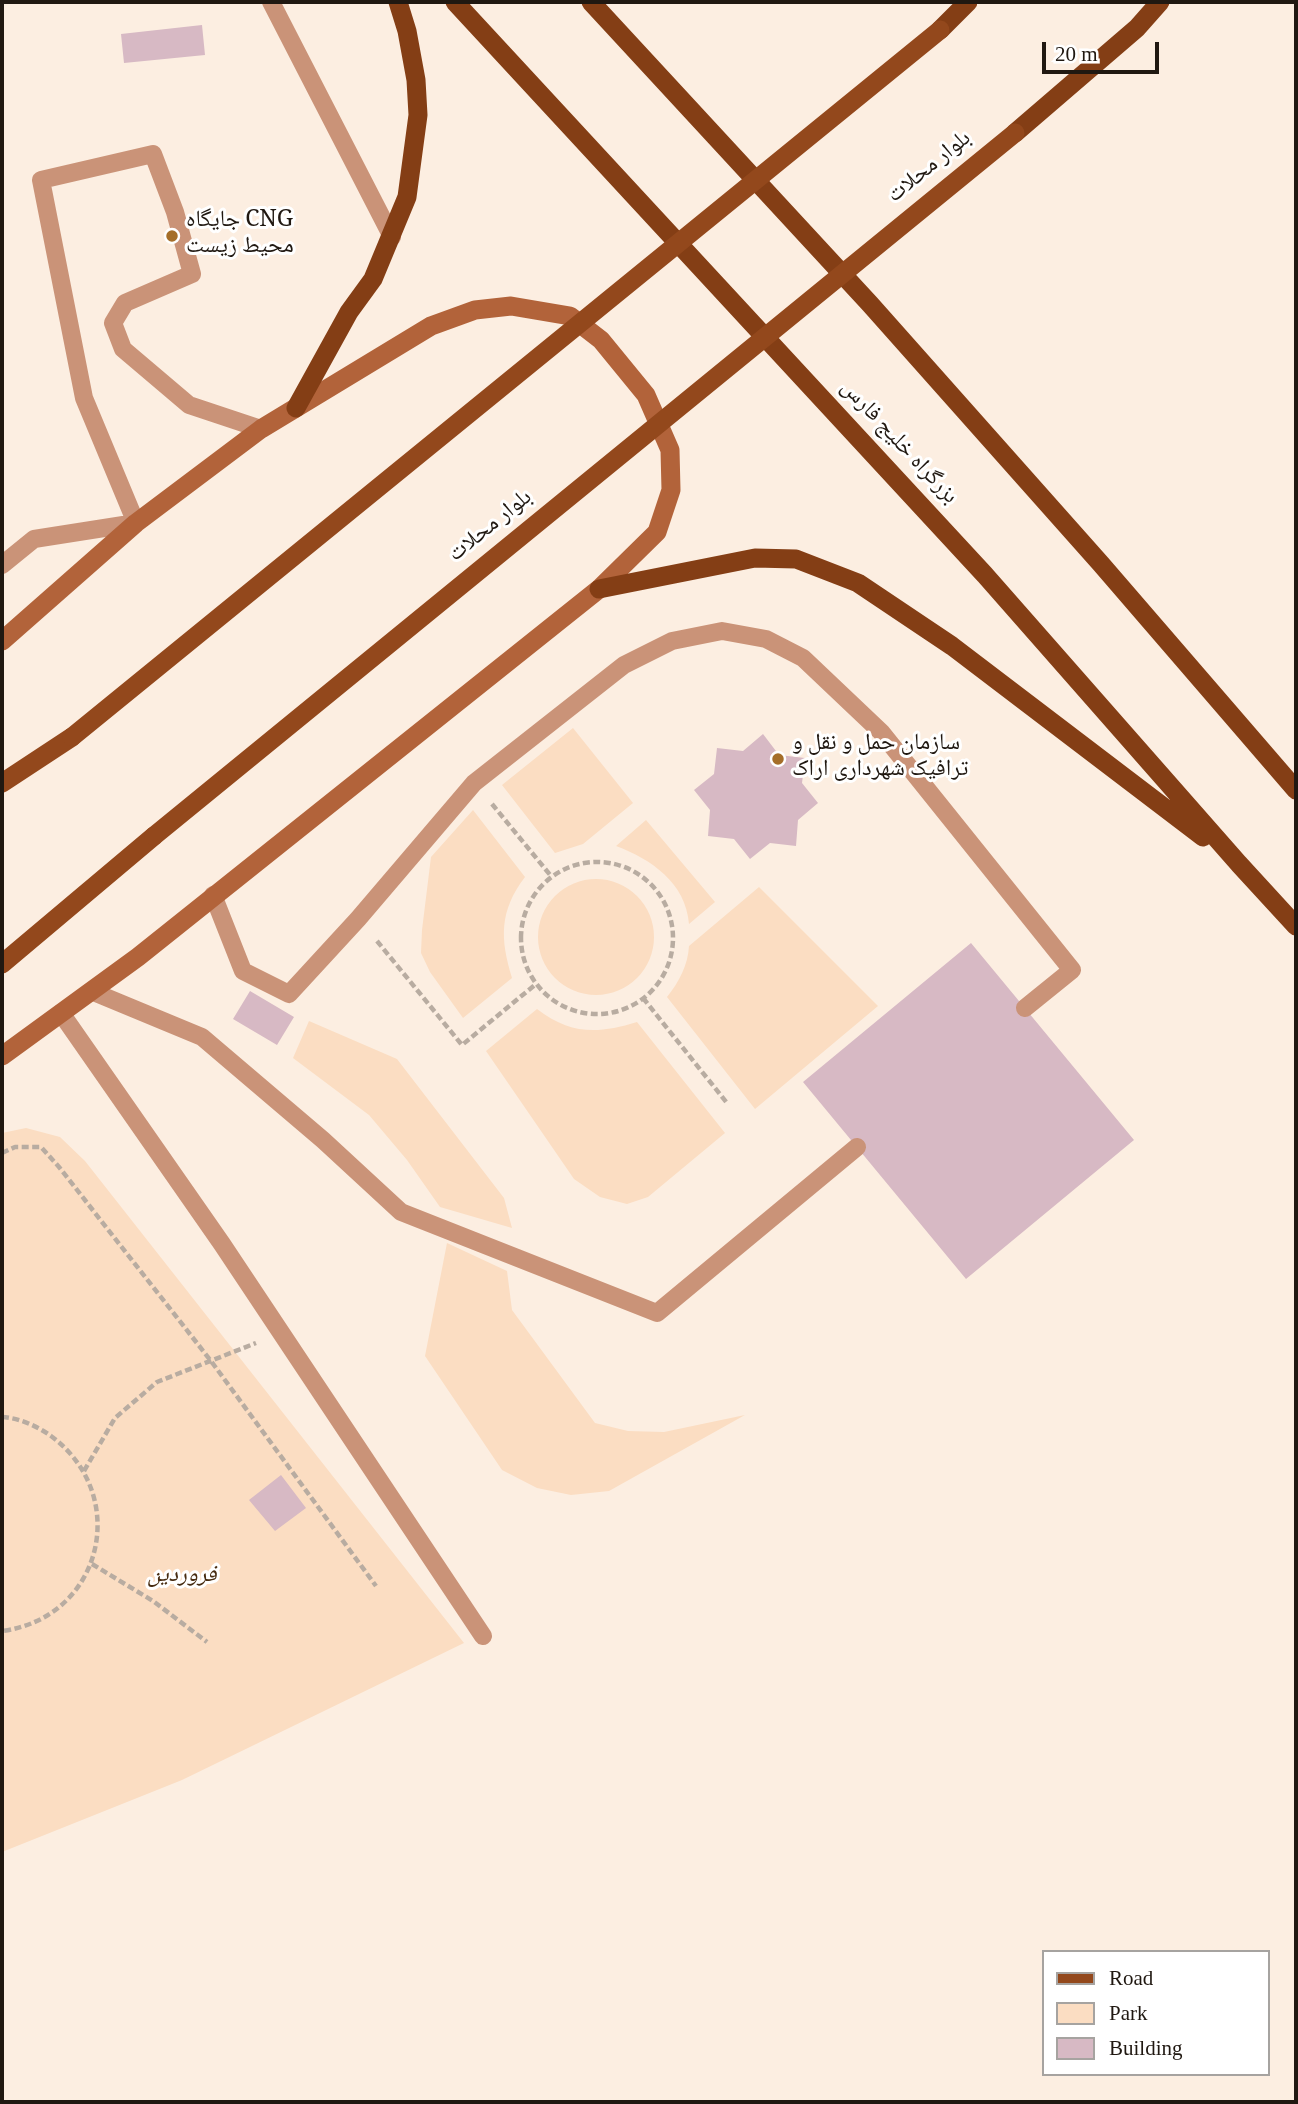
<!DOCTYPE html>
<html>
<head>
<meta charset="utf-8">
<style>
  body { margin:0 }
  #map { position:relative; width:1298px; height:2104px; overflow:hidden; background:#fceee1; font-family:Georgia,serif }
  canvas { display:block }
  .frame { position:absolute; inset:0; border:4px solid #201811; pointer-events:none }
  .legend { position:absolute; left:1042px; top:1950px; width:228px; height:126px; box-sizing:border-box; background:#fff; border:2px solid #a6a3a0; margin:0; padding:9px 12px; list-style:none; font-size:21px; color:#201811 }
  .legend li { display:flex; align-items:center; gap:14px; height:35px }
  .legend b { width:35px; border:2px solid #a6a3a0 }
  .scale { position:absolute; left:1042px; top:42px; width:117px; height:32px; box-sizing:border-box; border:4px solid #201811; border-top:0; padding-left:9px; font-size:21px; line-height:24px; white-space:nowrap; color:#201811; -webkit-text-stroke:5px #fff; paint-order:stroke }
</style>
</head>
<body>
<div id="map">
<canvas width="1298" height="2104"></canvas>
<div class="frame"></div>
<ul class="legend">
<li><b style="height:9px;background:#93481c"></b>Road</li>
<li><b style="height:19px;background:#fbddc2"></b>Park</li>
<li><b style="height:19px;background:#d7b9c4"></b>Building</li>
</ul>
<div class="scale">20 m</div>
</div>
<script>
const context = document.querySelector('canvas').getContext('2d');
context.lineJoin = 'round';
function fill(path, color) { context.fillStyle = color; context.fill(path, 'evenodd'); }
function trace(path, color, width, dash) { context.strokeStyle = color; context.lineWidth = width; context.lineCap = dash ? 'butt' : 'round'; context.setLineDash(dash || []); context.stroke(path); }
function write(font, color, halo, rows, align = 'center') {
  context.font = font + ' Georgia,"Noto Naskh Arabic",serif'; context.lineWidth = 6; context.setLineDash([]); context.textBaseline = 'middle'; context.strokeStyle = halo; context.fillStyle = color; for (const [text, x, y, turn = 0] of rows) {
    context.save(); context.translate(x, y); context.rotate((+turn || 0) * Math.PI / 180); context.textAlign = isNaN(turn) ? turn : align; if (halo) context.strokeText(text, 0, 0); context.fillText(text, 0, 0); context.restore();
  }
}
const green = new Path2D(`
  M573,728l60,75 -50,41 -28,9 -53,-68z
  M473,810l52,67c-26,34 -25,62 -13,101l-49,40 -33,-46 -9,-19 1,-23 9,-73z
  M646,820l69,82 -26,22c-3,-41 -38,-65 -73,-78z
  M538 937a58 58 0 1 1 116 0a58 58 0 1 1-116 0Z
  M759,887l119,119 -123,103 -88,-112c12,-15 21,-32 22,-51z
  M537,1009c34,26 61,25 100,13l88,111 -77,64 -21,7 -27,-7 -26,-18 -88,-128z
  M309,1021l88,38 107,139 8,30 -72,-21 -33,-47 -38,-45 -76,-57z
  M26,1128l34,9 25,24 379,482 -282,137 -180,72v-719z
  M447,1243l60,28 5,39 83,113 33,8 36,1 81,-17 -136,76 -38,4 -34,-7 -35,-18 -77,-114z`);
const building = new Path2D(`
  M202,25l3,30 -81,8 -3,-29z
  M763,734l16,21 26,3 -3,25 16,20 -20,17 -2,26 -26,-3 -20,16 -16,-20 -26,-3 2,-26 -16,-20 20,-16 3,-26 26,3z
  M971,943l163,197 -168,139 -163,-197z
  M250,991l44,26 -17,28 -44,-26z
  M281,1475l25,33 -31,23 -26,-31z`);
const path = new Path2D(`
  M492,804l59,72
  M521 938a76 76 0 1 1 152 0a76 76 0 1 1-152 0Z
  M377,941l85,104 74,-61
  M643,998l84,105
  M2,1153l13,-6h26l18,20 152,194 165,225
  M2,1417c17,1 35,9 49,19 81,60 51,182 -49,195
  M84,1471l31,-53 42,-36 99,-39
  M92,1564l61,37 54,41`);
const service = new Path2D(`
  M271,2l121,235
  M2,565l32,-26 102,-16 -52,-125 -43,-218 112,-26 22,58 17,62 -67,29 -12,20 10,26 66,56 72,24
  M213,895l30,76 46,23 69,-75 116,-136 150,-118 48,-24 50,-10 44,8 37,19 78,74 191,238 -47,38
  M91,991l111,46 121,103 78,72 256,101 200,-166
  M61,1013l161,231 261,392`);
const secondary = new Path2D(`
  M2,641l134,-118 125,-94 170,-103 44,-16 36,-4 59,10 31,24 45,55 24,55 1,40 -14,42 -58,57 -461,368 -136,99`);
const primary = new Path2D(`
  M2,783l70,-46
  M2,964l152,-128`);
const trunk = new Path2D(`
  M455,2l530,573 254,289 57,62
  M591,2l279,302 231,260 195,226
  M940,30l28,-28
  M1015,133l122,-105 23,-26
  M296,408l53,-96 24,-33 34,-82 11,-82 -2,-35 -9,-49 -9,-29
  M599,589l156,-31 41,1 62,24 94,63 251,191`);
const primaryBridge = new Path2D(`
  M72,737l868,-707
  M154,836l861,-703`);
const markers = [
  [172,236,7,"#a56e29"],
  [778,759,7,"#a56e29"]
];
const streetNames = [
  ["بلوار محلات",931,169,-39],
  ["بزرگراه خلیج فارس",897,444,47],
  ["بلوار محلات",492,528,-39]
];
const poiNames = [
  ["جایگاه CNG",186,223],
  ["محیط زیست",186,249],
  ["سازمان حمل و نقل و",792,746],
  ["ترافیک شهرداری اراک",792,772]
];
const parkNames = [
  ["فروردین",182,1578]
];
fill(green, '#fbddc2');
fill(building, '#d7b9c4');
trace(path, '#b8aca1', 4.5, [7, 3.5]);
trace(service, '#ca9378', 18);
trace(secondary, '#b2633a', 19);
trace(primary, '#93481c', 19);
trace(trunk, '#843e15', 19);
trace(primaryBridge, '#93481c', 19);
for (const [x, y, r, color] of markers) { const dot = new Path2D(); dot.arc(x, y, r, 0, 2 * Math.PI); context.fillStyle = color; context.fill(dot); trace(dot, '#fff', 2.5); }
write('23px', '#201811', '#fff', streetNames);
write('23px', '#201811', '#fff', poiNames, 'left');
write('italic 23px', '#472c11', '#fff', parkNames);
</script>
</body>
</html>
